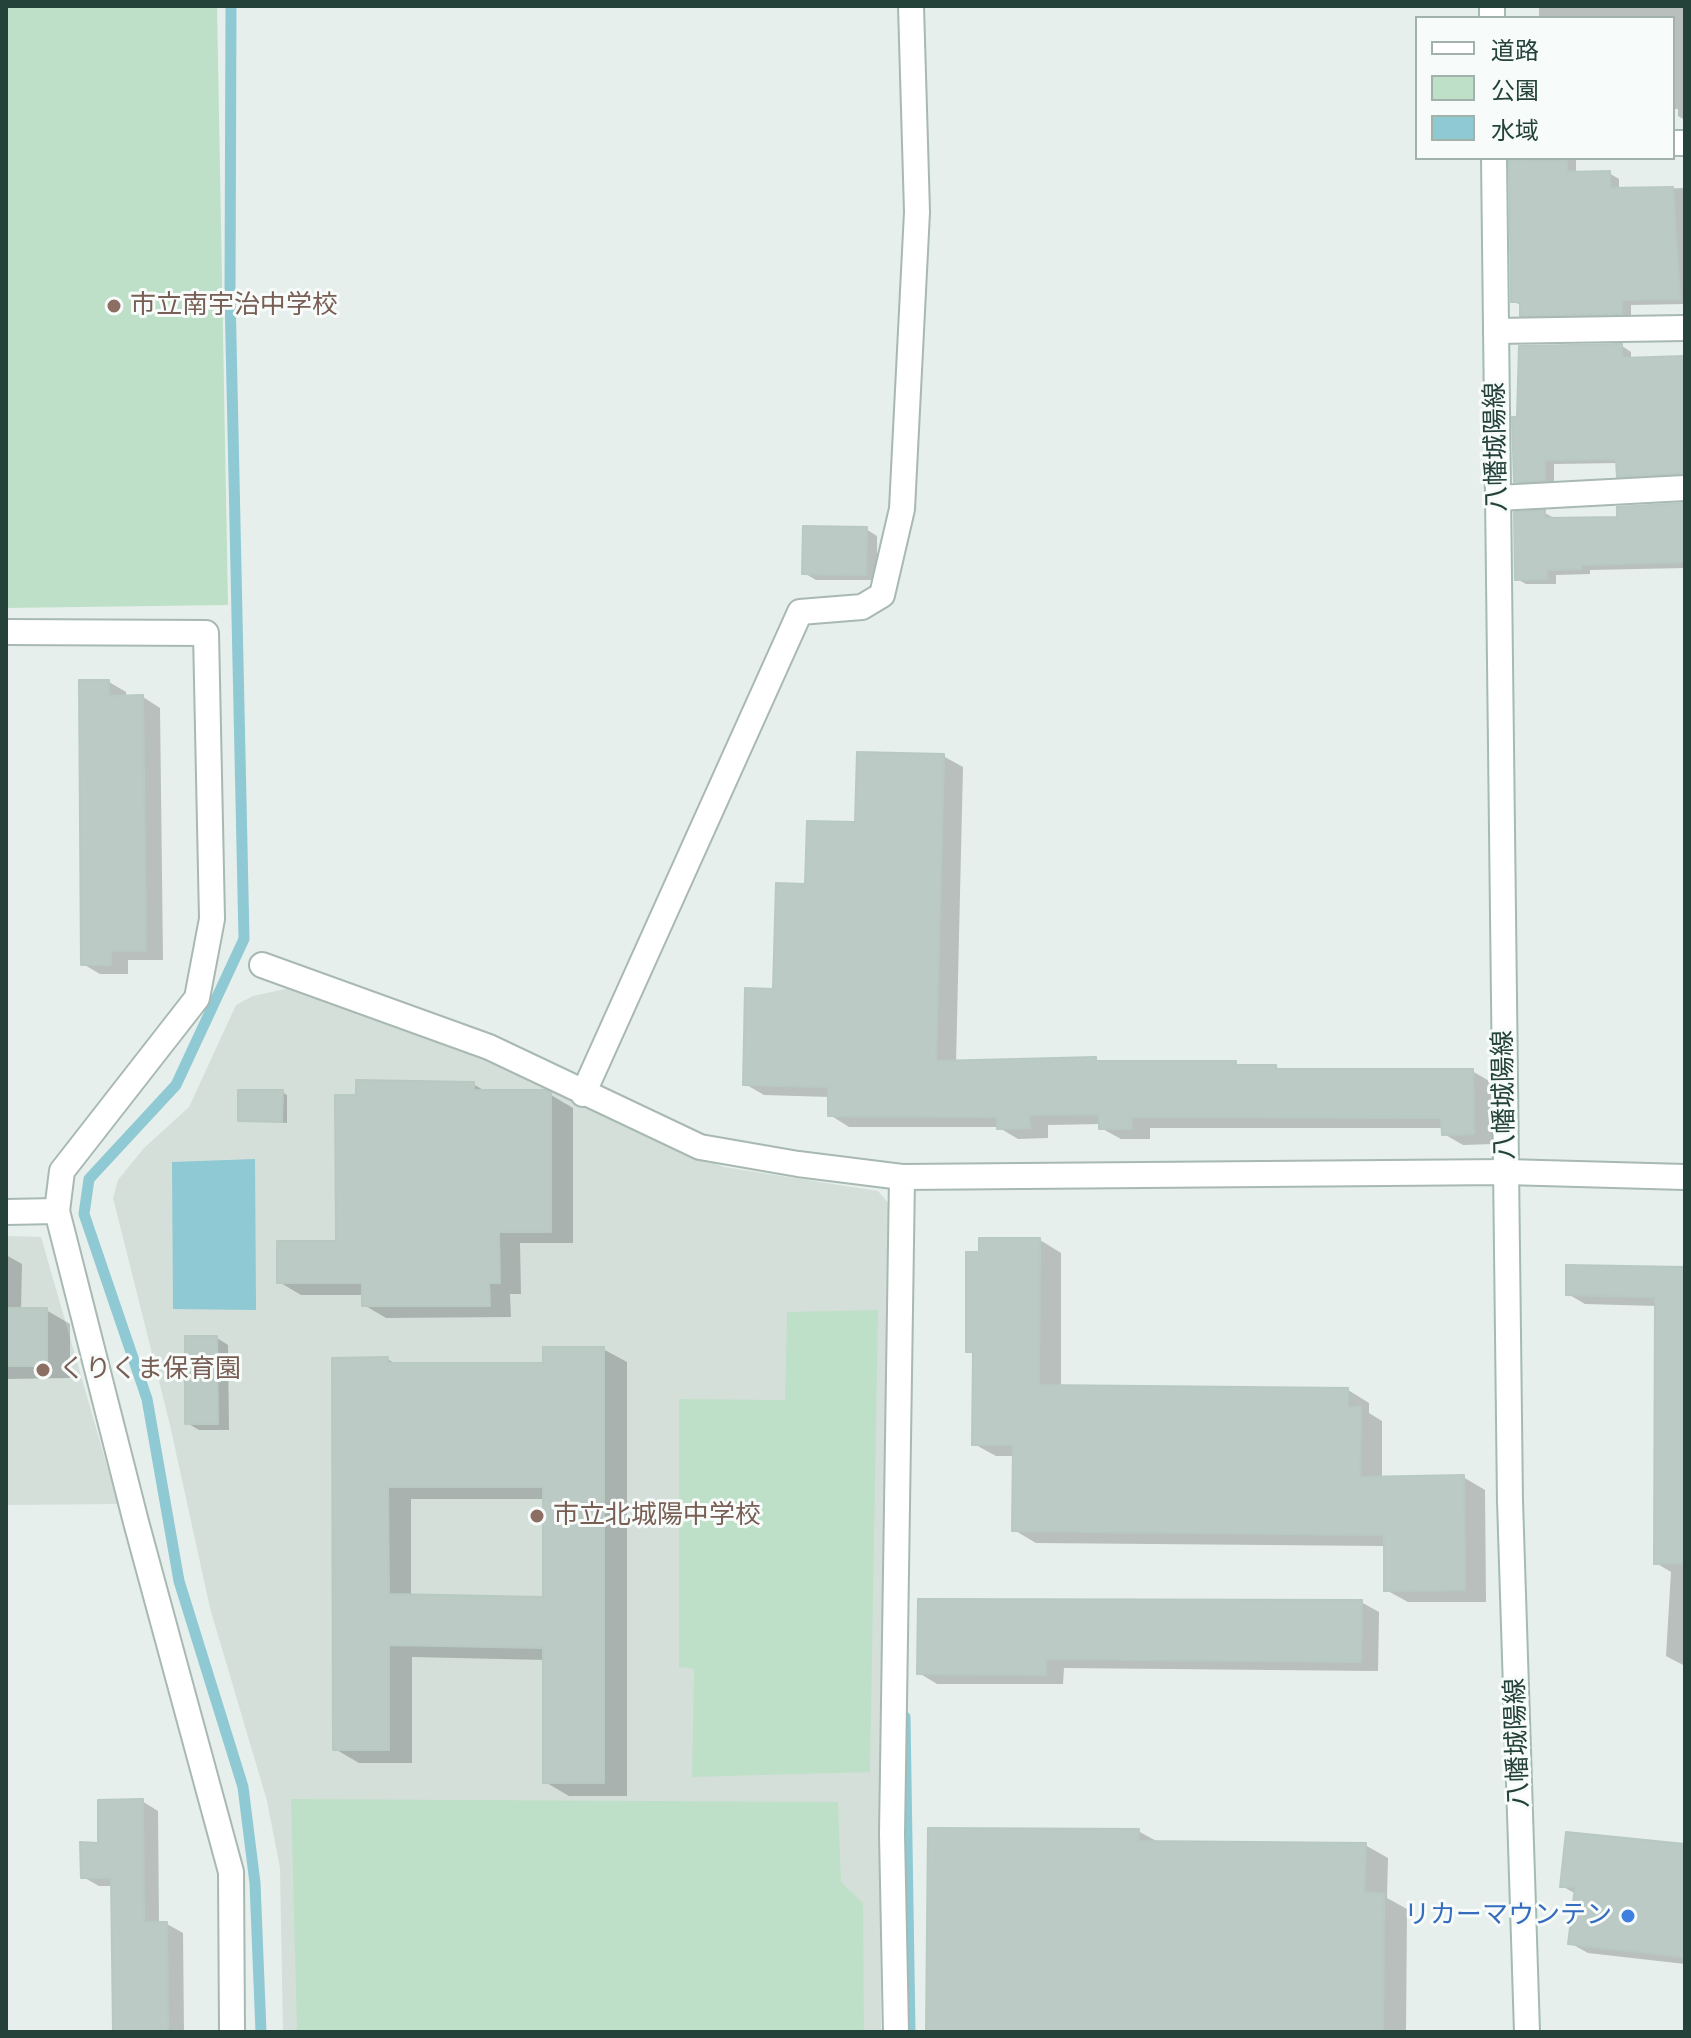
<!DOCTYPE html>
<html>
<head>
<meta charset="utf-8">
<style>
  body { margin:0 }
  #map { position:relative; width:1691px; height:2038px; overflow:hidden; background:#e6efeb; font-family:"Space Grotesk","Noto Sans JP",sans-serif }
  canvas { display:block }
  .frame { position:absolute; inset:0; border:8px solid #24423a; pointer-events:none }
  .legend { position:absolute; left:1415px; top:16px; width:260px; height:144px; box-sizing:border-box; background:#f7fbf9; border:2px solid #a3b1ad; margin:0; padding:10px 14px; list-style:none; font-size:24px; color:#24423a }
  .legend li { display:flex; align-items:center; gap:16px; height:40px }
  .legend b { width:40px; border:2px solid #a3b1ad }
</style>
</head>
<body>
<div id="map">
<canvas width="1691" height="2038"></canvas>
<div class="frame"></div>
<ul class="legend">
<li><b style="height:10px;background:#fff"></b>道路</li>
<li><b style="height:22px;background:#bfe0c8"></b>公園</li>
<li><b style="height:22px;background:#8ec9d4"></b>水域</li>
</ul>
</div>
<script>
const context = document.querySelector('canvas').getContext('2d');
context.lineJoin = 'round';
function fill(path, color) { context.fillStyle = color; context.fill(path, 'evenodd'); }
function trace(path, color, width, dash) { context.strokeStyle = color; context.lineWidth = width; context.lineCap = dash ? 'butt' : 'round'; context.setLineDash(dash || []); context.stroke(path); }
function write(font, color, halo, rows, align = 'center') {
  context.font = font + ' "Space Grotesk","Noto Sans JP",sans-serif'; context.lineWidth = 6; context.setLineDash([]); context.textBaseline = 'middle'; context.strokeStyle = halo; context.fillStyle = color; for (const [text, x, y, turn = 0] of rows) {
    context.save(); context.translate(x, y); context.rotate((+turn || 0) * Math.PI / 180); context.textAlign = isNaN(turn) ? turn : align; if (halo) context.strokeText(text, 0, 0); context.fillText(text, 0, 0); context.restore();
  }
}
const built = new Path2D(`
  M290,988l214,77 153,75 67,27 154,24 12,14 -10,588 1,239h-598l-3,-164 -13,-67 -57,-193 -40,-183 -57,-227 5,-18 26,-32 45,-41 47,-102 17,-9z
  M6,1236l35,1 77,267 -112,1z`);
const green = new Path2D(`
  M6,6h211l11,599 -222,3z
  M878,1310l-8,462 -178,5 2,-108 -15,-2v-268l106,1 2,-88z
  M291,1799l547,3 3,80 22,21 1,129h-567z`);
const water = new Path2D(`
  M255,1159l1,151 -83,-1 -1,-147z`);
const shadow = new Path2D(`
  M1539,6h146v114l-7,-4v-7h-5v-91h-148h14z
  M1523,158h53v16l33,-1 10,6v11l66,-2v116l-54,1v14l-100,1 -9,-6v-8l-9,-5z
  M1622,346l9,6v7l54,-1v120l-57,3 -9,-6v-12l-65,1v21l-29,2 -10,-6 4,-62z
  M1685,503v65l-95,2v4l-34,1v9h-30l-9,-5 28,-66 9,5 65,1v-10z
  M866,529l11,7v44h-61l-12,-7z
  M109,682l17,10v6l17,-1 17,11 3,252h-35v14h-28l-17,-10z
  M943,756l20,11 -7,296 140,-4 6,4h133l7,4h34l8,4h188l19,11 2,62 -30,1 -19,-11v-6h-294v11h-29l-20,-11v-4l-53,1v13l-30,1 -20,-12h-149l-19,-12v-18l-66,-2 -19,-11 62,-198 50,-62z
  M473,1084l14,8 64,3 22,13v135h-53l1,51h-11l1,23 -125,1 -22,-13v-10h-63l-22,-13 59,-39 20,-146z
  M282,1092l5,3v28l-47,-3z
  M1040,1240l21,13v135l287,2 21,13v10l13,8v57l81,-1 22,13 1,112h-78l-22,-12v-44l-350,-3 -22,-13 1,-74h-19l-22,-12 1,-89 -7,-4 13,-97z
  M6,1255l16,9 -1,46h25l24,14v54l-64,1z
  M1685,1269v397l-19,-10 5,-84 -15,-9 1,-257 -72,-2 -17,-10z
  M217,1338l11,7 1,85h-30l-12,-7z
  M603,1349l24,13v434h-58l-24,-14v-122l-133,-3v106h-53l-24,-14 52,-390 11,6h147zM411,1499h134v100l-134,-3z
  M1361,1602l18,10 -1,59 -314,-3 -1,16h-126l-18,-11z
  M6,1670l1,204h-1z
  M142,1801l16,10 1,113h8l16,9 1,99h-69l-2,-146h-14l-16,-9 17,-32z
  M1138,1831l22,12 205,2 23,13 -1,40 20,11 -1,123h-478z
  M1685,1846v118l-97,-11 -18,-10 6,-49 -14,-8z`);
const stream = new Path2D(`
  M231,6l-1,287 14,646 -68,146 -87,94 -5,35 63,185 32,182 64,206 12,96 6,149
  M905,1717l5,315`);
const building = new Path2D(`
  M1509,160l58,1v11l43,-1v17l63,-1 7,112 -58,1v14l-102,2v-14h-9z
  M1622,344v14l63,-2 -2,117 -66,4 -1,-18 -71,1v20l-31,2 -2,-65h5l2,-71z
  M1684,503l1,59 -104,3v4l-34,1v9l-32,1 -1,-68 31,-2v8l72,-1v-10z
  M803,526l64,1 -1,48 -64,-1z
  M79,680h30v16l34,-1 3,256h-35v14h-30z
  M857,752l87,2 -8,307 160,-4v4h140v4h40v4h197l1,65 -32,1 -1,-17 -310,-1 1,12h-33v-15l-70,1 1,13 -33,1v-12l-169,-1v-29l-85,-2 2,-97 28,1 3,-106 29,1 2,-63 48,1z
  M356,1080l118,2v8h71l6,3v139h-52l1,51h-11l1,23h-128v-23h-85v-42h59l-1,-146h21z
  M238,1090h45l-1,32 -44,-1z
  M979,1238h61l-1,147 309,3v20l13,-2 -1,71 104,-2 1,115 -81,1v-56l-372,-4 1,-86h-41l1,-93h-7v-100h13z
  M1566,1265l119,2v296l-31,1 1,-267 -89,-2z
  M6,1308h41v58h-41z
  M185,1336h32l1,88h-33z
  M543,1347h61v436h-61v-135l-154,-3v105h-56l-1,-392 56,-1v6h155zM388,1487h155v110l-154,-3z
  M918,1599l444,1 -1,62 -315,-3v16l-129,-1z
  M143,1799l1,123h23l1,110h-55l-2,-154h-30l-1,-36 18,1v-43z
  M928,1828l211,1 -1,12 228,2 -2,49 20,2 -1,138h-457z
  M1566,1832l119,12v113l-117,-13 7,-57h-15z`);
const minor = new Path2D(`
  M1673,143h12
  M1496,331l189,-3
  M1498,498l187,-10
  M262,965l227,82 211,100 98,17 104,13 604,-5 179,5
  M583,1094l217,-482 62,-5 20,-12 20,-86 15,-297 -6,-206
  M896,2032l-4,-198 10,-657`);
const tertiary = new Path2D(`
  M6,632l200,1 6,286 -15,79 -135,173 -5,40 79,311 95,350 1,160
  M6,1212l51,-1`);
const secondary = new Path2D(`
  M1492,6v12
  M1494,158l16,1343 17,531`);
const markers = [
  [114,306,8,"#8d6e63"],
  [43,1370,8,"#8d6e63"],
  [537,1516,8,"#8d6e63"],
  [1628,1916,8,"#3f7fe0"]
];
const educationNames = [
  ["市立南宇治中学校",130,306],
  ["くりくま保育園",59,1370],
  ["市立北城陽中学校",553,1516]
];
const streetNames = [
  ["八幡城陽線",1497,447,-91],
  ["八幡城陽線",1505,1095,-91],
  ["八幡城陽線",1518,1743,-92]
];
const shopNames = [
  ["リカーマウンテン",1612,1916]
];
fill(built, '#d4dfda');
fill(green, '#bfe0c8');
fill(water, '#8ec9d4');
fill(shadow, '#0003');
trace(stream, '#8ec9d4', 11);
fill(building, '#bbcac4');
trace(building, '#b8c9c2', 2);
trace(minor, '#a8b8b2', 28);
trace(tertiary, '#a8b8b2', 28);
trace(secondary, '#a4bbb3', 28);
trace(minor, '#fff', 24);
trace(tertiary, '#fff', 24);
trace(secondary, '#fff', 24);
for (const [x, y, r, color] of markers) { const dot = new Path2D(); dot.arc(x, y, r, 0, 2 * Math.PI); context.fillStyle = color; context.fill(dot); trace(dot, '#f7fbf9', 3); }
write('26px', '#785e54', '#f7fbf9', educationNames, 'left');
write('26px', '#24423a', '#f7fbf9', streetNames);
write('26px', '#366cbe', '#f7fbf9', shopNames, 'right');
</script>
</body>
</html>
